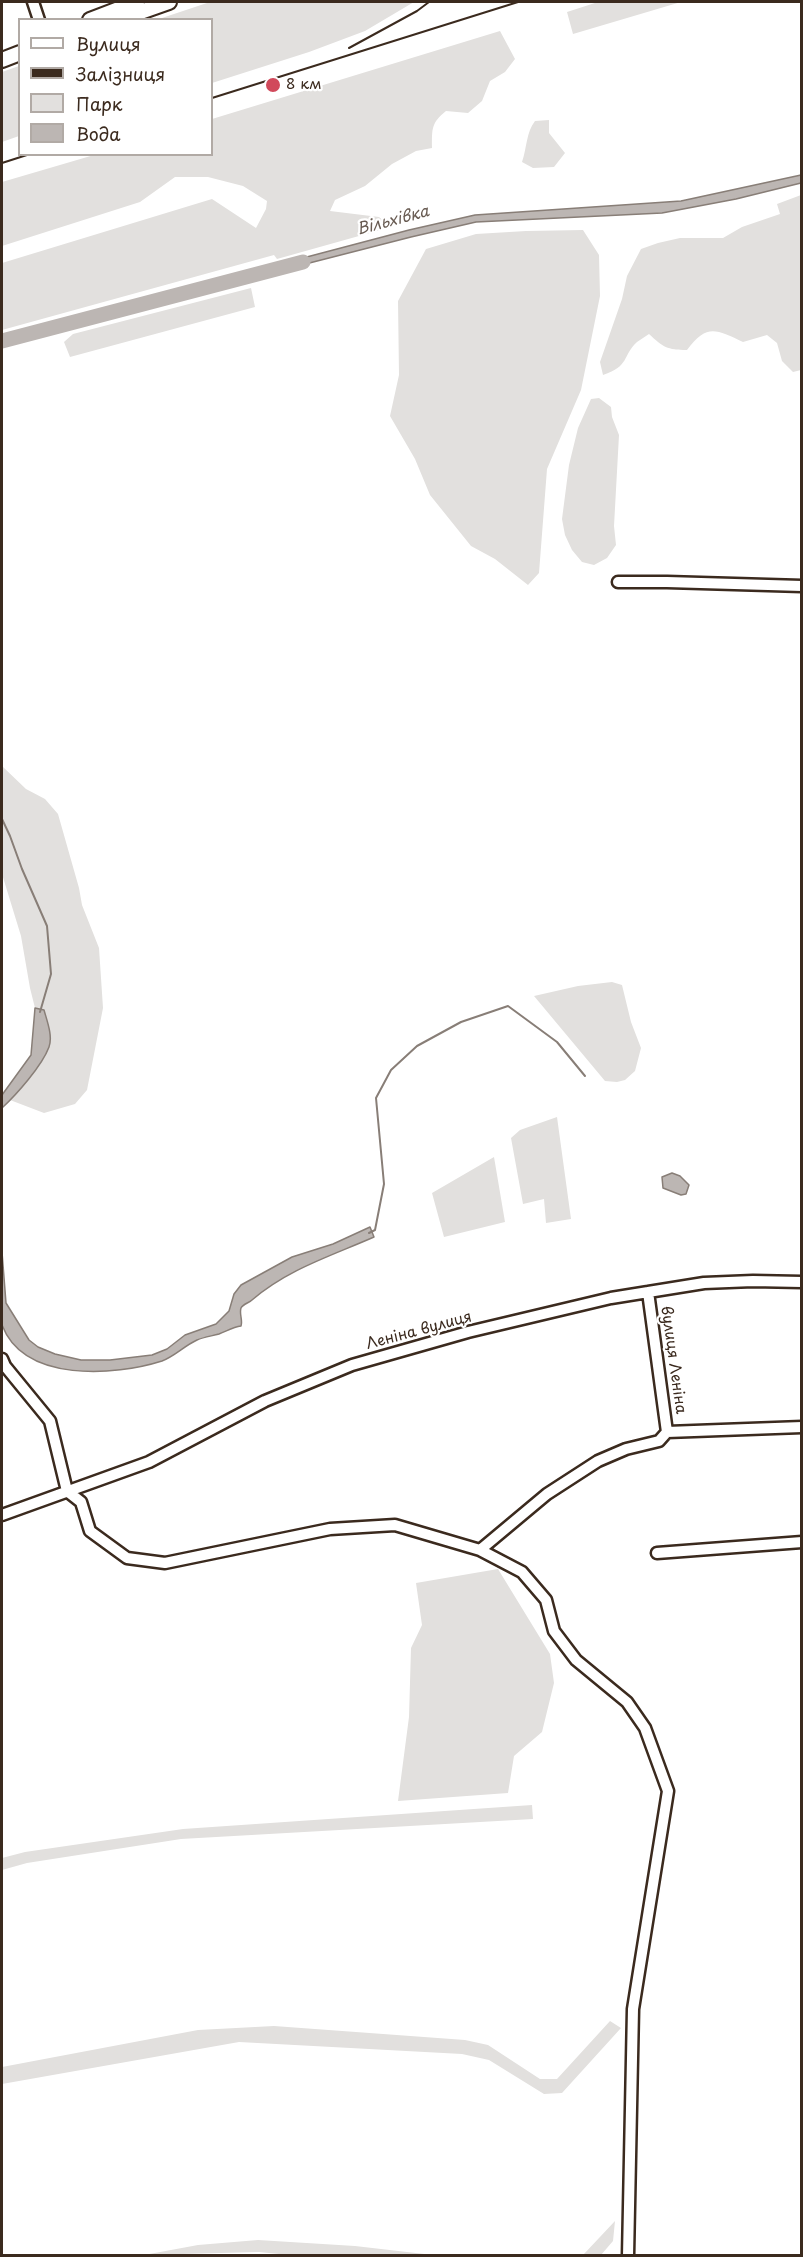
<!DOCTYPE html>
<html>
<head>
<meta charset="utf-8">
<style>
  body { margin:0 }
  #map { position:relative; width:803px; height:2257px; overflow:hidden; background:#fff; font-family:"Playpen Sans",sans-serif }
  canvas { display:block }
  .frame { position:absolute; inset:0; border:3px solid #3b2a1e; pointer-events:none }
  .legend { position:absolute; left:18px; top:18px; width:195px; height:138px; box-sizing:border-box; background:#fff; border:2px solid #b1aaa5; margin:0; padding:8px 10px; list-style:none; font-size:18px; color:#3b2a1e }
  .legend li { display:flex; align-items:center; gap:12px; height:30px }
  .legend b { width:30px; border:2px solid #b1aaa5 }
</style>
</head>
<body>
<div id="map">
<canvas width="803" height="2257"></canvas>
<div class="frame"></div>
<ul class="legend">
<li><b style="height:8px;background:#fff"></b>Вулиця</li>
<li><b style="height:8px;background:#3b2a1e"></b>Залізниця</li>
<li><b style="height:16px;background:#e2e0de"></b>Парк</li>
<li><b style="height:16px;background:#bcb6b3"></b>Вода</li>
</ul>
</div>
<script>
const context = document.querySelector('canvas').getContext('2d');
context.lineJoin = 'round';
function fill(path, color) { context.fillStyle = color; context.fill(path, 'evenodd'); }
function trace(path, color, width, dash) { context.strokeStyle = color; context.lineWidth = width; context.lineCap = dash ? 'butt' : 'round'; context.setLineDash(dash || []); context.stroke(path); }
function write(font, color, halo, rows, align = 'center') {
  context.font = font + ' "Playpen Sans",sans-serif'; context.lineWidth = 4.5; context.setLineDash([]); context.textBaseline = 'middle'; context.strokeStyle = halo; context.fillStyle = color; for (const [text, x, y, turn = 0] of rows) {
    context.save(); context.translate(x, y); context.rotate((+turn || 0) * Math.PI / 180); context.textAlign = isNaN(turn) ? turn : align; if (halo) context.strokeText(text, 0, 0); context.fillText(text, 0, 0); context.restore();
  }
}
const green = new Path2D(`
  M210,2h204l-49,29 -56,21 -97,31v-63l-53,-1z
  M598,2h83l-108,32 -6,-22z
  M500,31l15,28 -10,13 -15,9 -8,20 -14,12 -22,-2c-15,12 -14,18 -14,37l-16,3 -24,13 -27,22 -30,14 -5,11 49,6 12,10 -114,32 -3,-4 -272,75v-67l210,-64 44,29 10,-19 1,-8 -24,-15 -35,-9h-33l-35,25 -138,44v-64l92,-27 118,-1v-35z
  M19,66v70l-17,6v-70z
  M549,120v13l16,20 -11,14 -21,1 -11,-6c5,-15 4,-29 13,-41z
  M801,195v175l-8,2 -11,-11 -5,-18 -10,-8 -24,7c-28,-13 -36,-18 -56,8 -20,0 -24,-3 -38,-16 -4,3 -8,5 -12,8 -15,14 -7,24 -34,33l-3,-13 22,-63 5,-23 14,-27 17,-6 22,-5h43l19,-11 38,-13 -3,-10z
  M583,230l16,25 1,41 -19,94 -34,79 -8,104 -11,12 -33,-26 -24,-13 -41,-51 -15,-36 -25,-43 9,-41 -1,-74 28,-52 50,-15 50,-3z
  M251,288l4,19 -185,50 -6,-15 9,-8z
  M599,398l12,9 1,10 7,18 -5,91 2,19 -9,13 -13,7 -12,-3 -10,-12 -7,-15 -3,-16 7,-54 9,-37 13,-29z
  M2,766l24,23 19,10 13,15 21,74 3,17 17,43 4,60 -16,82 -12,14 -31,9 -34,-13 18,-23 16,-67 -9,-2 -5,-20 -9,-52 -19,-62z
  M612,982l10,3 9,37 10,26 -6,23 -10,9 -8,2 -12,-1 -71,-85 44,-10z
  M557,1117l14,102 -25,4 -2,-24 -21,5 -12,-66 9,-8z
  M494,1157l11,65 -61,15 -12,-44z
  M498,1569l52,85 4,29 -12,49 -28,24 -6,37 -110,8 11,-84 2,-69 11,-23 -6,-42z
  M532,1805l1,14 -352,20 -154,24 -25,7v-12l23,-6 158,-23z
  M610,2021l11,7 -59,65 -18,1 -55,-34 -27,-6 -223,-12 -237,42v-17l196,-37 76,-4 191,14 23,5 52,34h17z
  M615,2221l-2,20 -12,14h-18z
  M258,2240l97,6 78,9 -134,1 -40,-4 -115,3 54,-10z`);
const water = new Path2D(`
  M801,175v8l-65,16 -74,14 -186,9 -65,15 -125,32 -2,-6 125,-33 66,-15 206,-14z
  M35,1008l9,2c3,11 9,26 5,37 -7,19 -33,48 -47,61v-13l29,-40z
  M672,1173l8,3 9,9 -3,9 -5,1 -18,-7 -1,-11z
  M370,1227l4,10c-43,19 -86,32 -122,63 -3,3 -9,4 -11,8 -2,6 2,12 0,18 -8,1 -14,5 -22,8 -7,2 -15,3 -22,6 -13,6 -22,16 -35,21 -47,15 -138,22 -160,-36 -2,-10 -1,-59 0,-73l4,51 23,37 9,7 17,7 26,6h29l42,-5 15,-6 18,-14 31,-11 13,-13 5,-17 7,-9 51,-28 41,-13z`);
const stream = new Path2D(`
  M2,819l8,17 12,33 25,57 4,48 -11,38
  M369,1233l6,-3 9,-46 -8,-86 15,-28 26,-24 44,-24 47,-16 49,36 28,34`);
const river = new Path2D(`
  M2,341l301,-79`);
const minor = new Path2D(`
  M33,2l6,18
  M618,582h49l135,4
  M648,1292l19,140
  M2,1359l3,7 45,55 17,70 14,11 9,29 37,27 38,5 165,-34 65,-4 85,25 42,22 24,28 8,31 22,29 51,42 18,26 23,63 -35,218 -5,247
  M2,1515l147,-53 116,-61 87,-36 116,-33 143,-34 93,-15 49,-2 49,1
  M480,1550l67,-56 51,-33 28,-12 33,-8 8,-9 135,-5
  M657,1553l145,-11`);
const major = new Path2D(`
  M90,20l47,-18
  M118,20l51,-18
  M2,60l18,-7`);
const rail = new Path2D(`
  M349,48l68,-37 12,-9
  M212,98l306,-96
  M2,163l28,-9`);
const markers = [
  [273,85,8,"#d1495b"]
];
const poiNames = [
  ["8 км",286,85]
];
const streetNames = [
  ["Леніна вулиця",419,1331,-15],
  ["вулиця Леніна",673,1360,82]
];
const waterNames = [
  ["Вільхівка",393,221,-15]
];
fill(green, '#e2e0de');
fill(water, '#bcb6b3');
trace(water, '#887e77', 1.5);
trace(stream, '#887e77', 2);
trace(river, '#bcb6b3', 15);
trace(minor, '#3b2a1e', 15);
trace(major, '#3b2a1e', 18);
trace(minor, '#fff', 10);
trace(major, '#fff', 14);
trace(rail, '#3b2a1e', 2);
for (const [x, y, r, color] of markers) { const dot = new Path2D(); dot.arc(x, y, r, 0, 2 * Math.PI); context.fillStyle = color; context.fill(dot); trace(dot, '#fff', 2); }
write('15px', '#3b2a1e', '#fff', poiNames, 'left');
write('15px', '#3b2a1e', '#fff', streetNames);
write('italic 16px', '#685b52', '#fff', waterNames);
</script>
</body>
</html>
